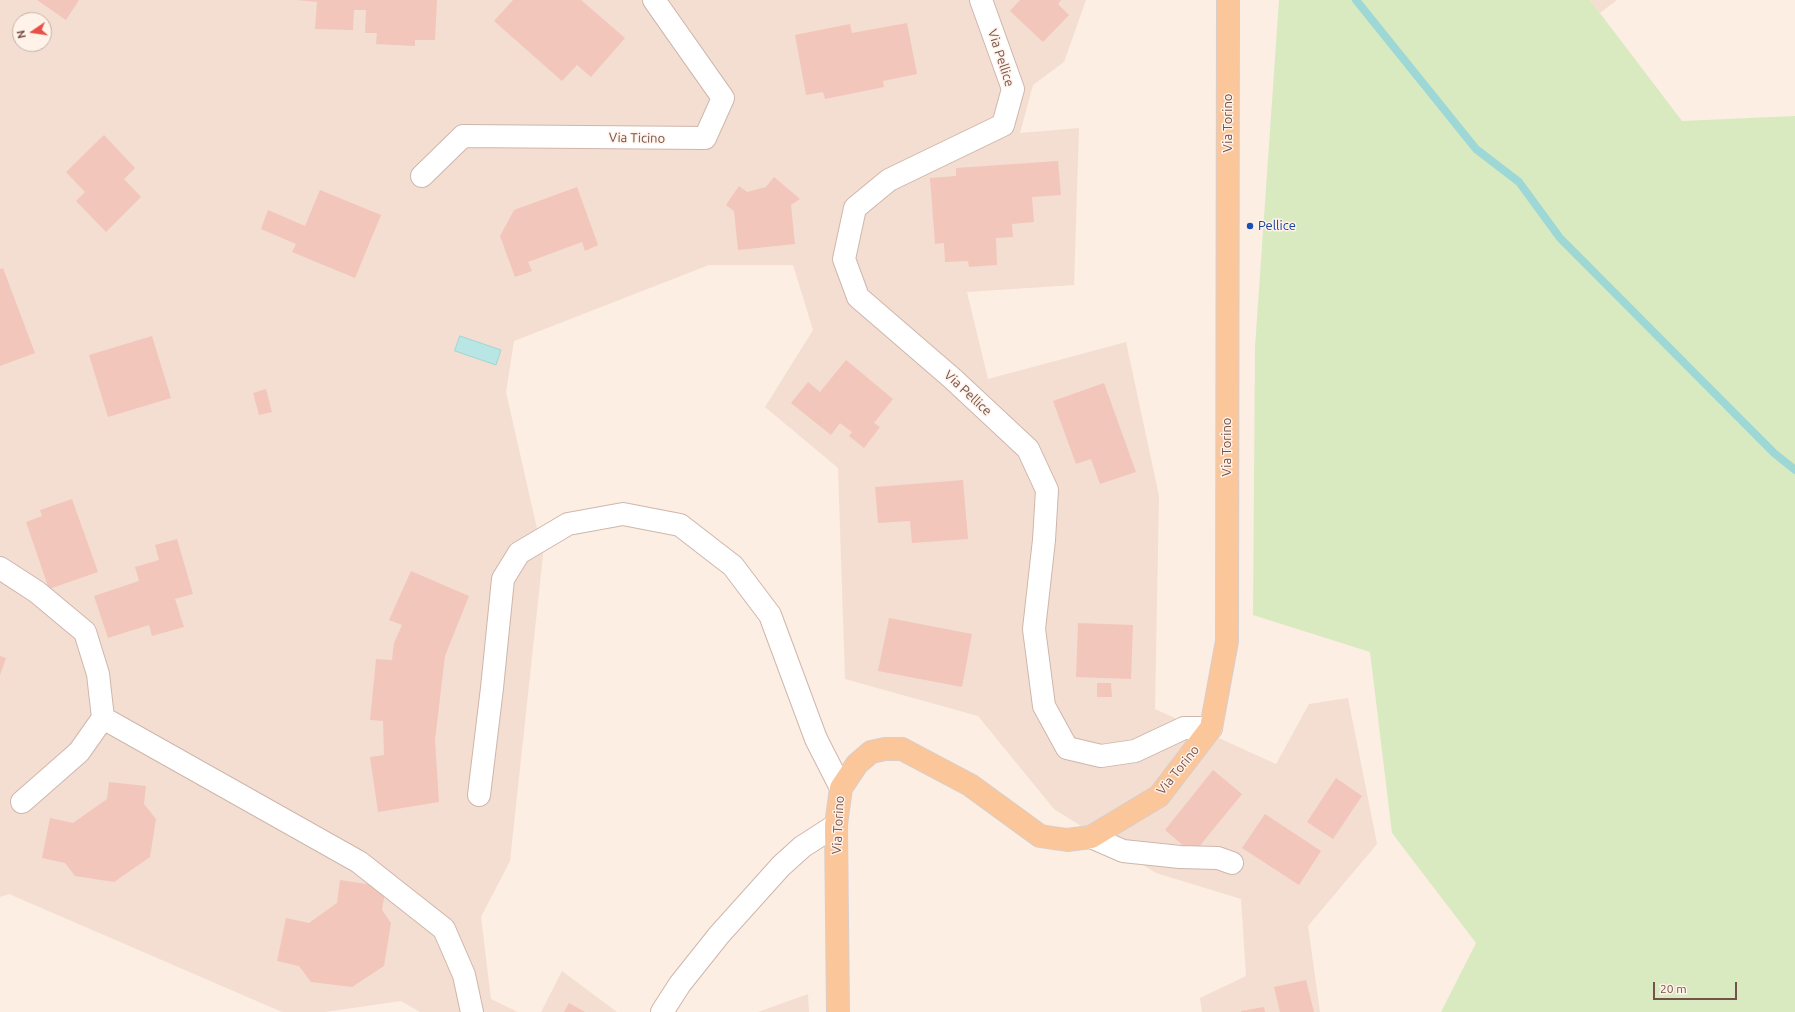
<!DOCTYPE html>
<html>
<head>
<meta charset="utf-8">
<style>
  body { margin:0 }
  #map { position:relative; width:1795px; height:1012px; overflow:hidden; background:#fceee2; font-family:Ubuntu,sans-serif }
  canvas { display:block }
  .north { position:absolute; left:12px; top:12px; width:40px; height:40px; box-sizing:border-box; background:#fff2e9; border:1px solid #c7b2a9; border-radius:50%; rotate:257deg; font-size:11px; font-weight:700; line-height:16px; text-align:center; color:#745149 }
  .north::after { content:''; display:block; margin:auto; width:14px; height:18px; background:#e74f47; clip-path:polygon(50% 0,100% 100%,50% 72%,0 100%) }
  .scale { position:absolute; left:1653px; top:982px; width:84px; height:18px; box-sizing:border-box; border:2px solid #745149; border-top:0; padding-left:5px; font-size:12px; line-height:14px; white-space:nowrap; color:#745149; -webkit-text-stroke:3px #fff2e9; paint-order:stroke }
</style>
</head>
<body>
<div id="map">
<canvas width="1795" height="1012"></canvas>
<div class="north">N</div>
<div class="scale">20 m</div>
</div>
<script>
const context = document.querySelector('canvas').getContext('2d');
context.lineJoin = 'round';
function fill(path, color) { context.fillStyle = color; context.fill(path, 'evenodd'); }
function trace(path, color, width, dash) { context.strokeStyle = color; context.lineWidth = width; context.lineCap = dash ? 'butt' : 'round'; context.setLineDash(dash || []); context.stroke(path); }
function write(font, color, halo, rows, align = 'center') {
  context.font = font + ' Ubuntu,sans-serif'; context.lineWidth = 3; context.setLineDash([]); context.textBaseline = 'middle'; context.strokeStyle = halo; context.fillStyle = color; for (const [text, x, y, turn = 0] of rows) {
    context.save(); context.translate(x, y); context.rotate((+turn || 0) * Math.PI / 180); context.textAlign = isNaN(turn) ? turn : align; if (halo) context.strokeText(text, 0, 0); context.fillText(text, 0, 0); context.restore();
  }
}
const residential = new Path2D(`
  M0,0h1086l-22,62 -31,23 -13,48 59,-5 -5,157 -107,7 21,87 138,-37 33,154 -4,213 121,55 33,-60 39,-6 29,146 -69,82 12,86h-118l-2,-14 46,-22 -5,-77 -85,-26 -102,-64 -76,-93 -133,-37 -7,-211 -73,-61 48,-77 -20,-65h-84l-195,76 -8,51 37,163 -33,306 -29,56 10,82 27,13h-98l-19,-11 -76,11h-43l-273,-118 -9,3zM20,20h24v24h-24z
  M1590,0h27l-17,13z
  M562,971l55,41h-76z
  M808,994l1,18h-51z`);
const green = new Path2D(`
  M1279,0h311l92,121 113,-5v896h-354l35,-69 -84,-110 -22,-181 -117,-37 2,-268z`);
const water = new Path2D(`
  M460,336l41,14 -5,15 -41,-14z`);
const stream = new Path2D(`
  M1356,0l120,149 43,33 41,56 214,215 21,17`);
const building = new Path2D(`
  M37,0h42l-13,20z
  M297,0h140l-2,40h-20v6l-39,-2 1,-11h-12l1,-23h-12l-1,20 -38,-1 2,-27z
  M513,0h68l44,38 -34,39 -14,-12 -15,16 -68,-60z
  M1020,0h41l-3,4 11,11 -26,27 -33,-31z
  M907,23l10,51 -34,7 1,6 -59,12 -2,-7 -17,3 -11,-60 55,-11 2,9z
  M104,135l31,33 -11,11 17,18 -35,35 -30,-31 9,-9 -19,-20z
  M1058,161l3,34 -29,2 2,25 -22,2 1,13 -17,1 1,27 -28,2 -1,-6 -23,1 -1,-19 -9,1 -5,-66 26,-2v-8z
  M774,177l26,22 -9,6 4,39 -57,6 -4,-39 -8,-6 13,-19 8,6 19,-5z
  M577,187l21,58 -13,6 -3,-9 -54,20 4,9 -17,6 -15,-41 14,-26z
  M320,190l61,25 -26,63 -63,-26 4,-8 -35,-15 7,-19 37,16z
  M3,268l32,85 -35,13v-97z
  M152,336l19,62 -63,19 -19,-62z
  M846,360l47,39 -19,24 6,4 -16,21 -15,-12 3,-4 -12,-9 -9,12 -40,-32 17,-21 12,10z
  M1104,383l32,89 -36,12 -9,-25 -15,5 -23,-63z
  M266,389l6,23 -13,3 -6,-22z
  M963,480l5,59 -56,4 -2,-22 -32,2 -3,-36z
  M72,499l26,73 -49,17 -23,-67 16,-6 -2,-6z
  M177,539l16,55 -18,5 9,28 -32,9 -3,-11 -41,13 -14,-42 45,-15 -4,-14 24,-7 -4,-15z
  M411,571l58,25 -24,60 -10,84 4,62 -61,10 -8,-55 14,-2 -1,-34 -13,-1 6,-61 16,1 2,-17 8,-18 -13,-5z
  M889,618l83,16 -10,53 -84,-16z
  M1078,623l55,2 -2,54 -55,-2z
  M0,656l6,2 -6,17z
  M1097,683h14l1,14h-15z
  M1213,770l29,24 -49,60 -28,-24z
  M1336,778l26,18 -29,43 -26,-17z
  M109,782l37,4 -2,18 12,15 -6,38 -36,25 -39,-6 -10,-13 -23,-5 8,-40 23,5 34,-24z
  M1265,814l56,37 -22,34 -57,-37z
  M340,880l46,7 -4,23 9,13 -7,43 -32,21 -41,-5 -12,-16 -22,-5 9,-43 23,5 28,-20z
  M1306,980l8,32h-34l-6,-25z
  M569,1003l16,9h-21z
  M1264,1007l1,5h-24v-1z`);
const minor = new Path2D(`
  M981,0l32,89 -10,36 -114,55 -34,28 -11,51 14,38 95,82 75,70 19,41 -3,50 -10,89 10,77 23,42 34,8 34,-5 49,-23h27
  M422,176l41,-40 242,2 18,-40 -69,-98
  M0,568l37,24 48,40 13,42 5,44 -24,34 -57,50
  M103,718l256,144 85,67 20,46 8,37
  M479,795l13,-107 11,-109 16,-26 49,-29 55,-10 57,11 53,41 37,49 46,124 25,49
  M1091,837l32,14 57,6 38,1 14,5
  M662,1012l18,-28 39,-49 62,-69 21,-19 34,-22`);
const major = new Path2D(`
  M838,1012l-2,-187 5,-37 16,-24 14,-12 14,-3h17l68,36 70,51 27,4 24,-3 68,-41 52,-68 16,-87 1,-641`);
const markers = [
  [1250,226,4,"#1a4fb4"]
];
const streetNames = [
  ["Via Pellice",1001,58,72],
  ["Via Torino",1228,123,-90],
  ["Via Ticino",637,138,1],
  ["Via Pellice",968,393,43],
  ["Via Torino",1227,447,-90],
  ["Via Torino",1178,770,-51],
  ["Via Torino",838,825,-87]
];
const transitNames = [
  ["Pellice",1258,226]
];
fill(residential, '#f4ded1');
fill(green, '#d9eac1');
fill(water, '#b7e6e4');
trace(water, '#9dd7d6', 1);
trace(stream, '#9dd7d6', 8);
fill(building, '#f2c6ba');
trace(minor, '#cfb6ac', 24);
trace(major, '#d8cecc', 24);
trace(minor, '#fff', 22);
trace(major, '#fbc69a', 22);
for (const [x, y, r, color] of markers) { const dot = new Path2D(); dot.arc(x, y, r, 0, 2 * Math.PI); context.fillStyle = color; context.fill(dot); trace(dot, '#fff2e9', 1.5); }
write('13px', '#745149', '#fff2e9', streetNames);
write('13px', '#164399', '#fff2e9', transitNames, 'left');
</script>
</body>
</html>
